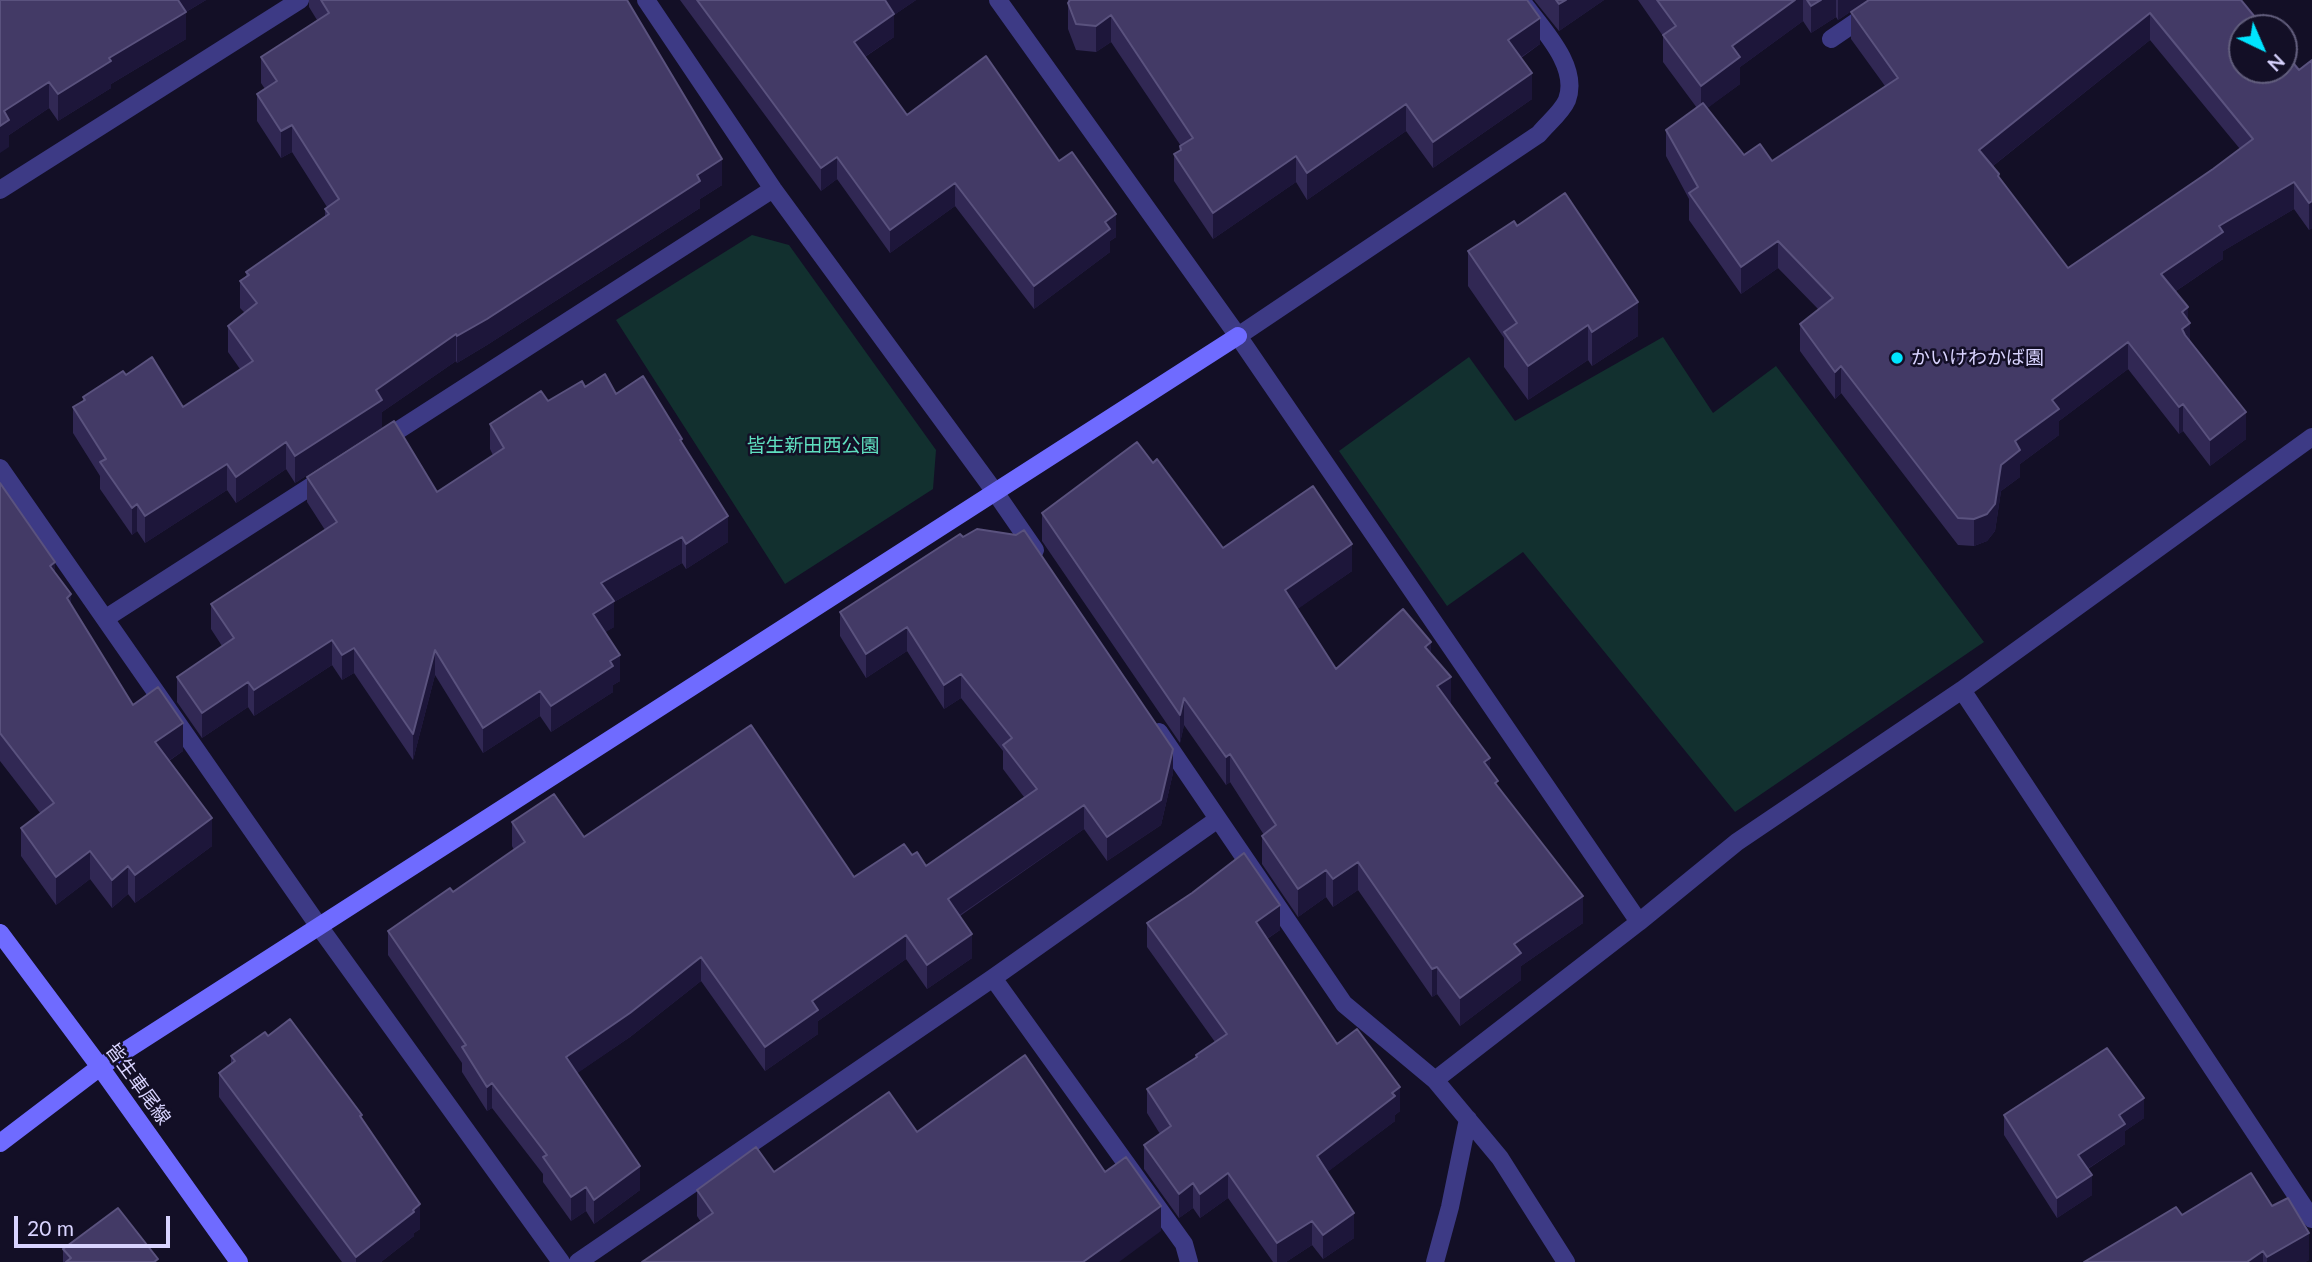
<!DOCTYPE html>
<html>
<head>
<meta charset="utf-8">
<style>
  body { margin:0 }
  #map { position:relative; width:2312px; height:1262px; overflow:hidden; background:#130f26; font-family:Lato,sans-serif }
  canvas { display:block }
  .north { position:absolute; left:2228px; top:14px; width:70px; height:70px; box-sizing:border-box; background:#130f26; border:2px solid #625e7d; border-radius:50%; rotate:136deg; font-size:19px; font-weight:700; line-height:28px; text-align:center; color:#d9d4ff }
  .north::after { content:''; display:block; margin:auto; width:24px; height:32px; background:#00e5ff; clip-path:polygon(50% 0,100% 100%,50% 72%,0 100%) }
  .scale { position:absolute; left:14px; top:1216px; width:156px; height:32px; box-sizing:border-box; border:4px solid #d9d4ff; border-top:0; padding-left:9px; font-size:21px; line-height:24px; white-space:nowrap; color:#d9d4ff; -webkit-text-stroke:5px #130f26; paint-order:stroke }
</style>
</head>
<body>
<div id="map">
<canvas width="2312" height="1262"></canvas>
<div class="north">N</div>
<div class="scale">20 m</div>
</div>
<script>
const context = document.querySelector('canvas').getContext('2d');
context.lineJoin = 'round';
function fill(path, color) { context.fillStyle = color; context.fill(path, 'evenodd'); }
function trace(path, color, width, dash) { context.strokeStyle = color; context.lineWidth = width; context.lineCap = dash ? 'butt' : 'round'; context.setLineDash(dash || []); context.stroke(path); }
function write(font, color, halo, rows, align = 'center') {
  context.font = font + ' Lato,"Noto Sans JP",sans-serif'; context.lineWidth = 5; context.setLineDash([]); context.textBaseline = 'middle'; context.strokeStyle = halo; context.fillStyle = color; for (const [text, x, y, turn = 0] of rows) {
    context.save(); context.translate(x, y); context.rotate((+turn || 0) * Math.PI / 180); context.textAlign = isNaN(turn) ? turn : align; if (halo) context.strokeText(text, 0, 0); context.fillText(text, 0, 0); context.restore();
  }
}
const green = new Path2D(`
  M752,235l37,10 147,205 -3,39 -148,95 -169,-264z
  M1663,337l50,76 63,-47 208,276 -249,170 -212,-260 -76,54 -108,-155 130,-94 46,64z`);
const lane = new Path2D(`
  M1831,39l57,-39`);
const street = new Path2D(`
  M646,0l127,189 222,303 40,58
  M998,0l240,336 401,586
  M0,190l300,-190
  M1238,336l301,-202c8,-10 23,-22 28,-34 13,-35 -27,-73 -46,-100
  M380,442l393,-253
  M0,468l318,457 243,337
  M106,618l221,-142
  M1962,690l350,529
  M1159,732l185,272 91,76 65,78 66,104
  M993,978l191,266 5,18
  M1435,1080l204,-158 98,-80 225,-152 350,-253
  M578,1262l415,-284 225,-159
  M1435,1262l15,-55 18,-88`);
const secondary = new Path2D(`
  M0,933l100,134 139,195
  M0,1143l100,-76 1138,-731`);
const wall = new Path2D(`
  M0,0h206l-20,12v27l-75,45v4l-53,33 -9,-13 -40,27v12z
  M309,0h318l95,185 -22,14v9l-213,137 -30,18 -1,-2 -74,51v15l-87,56 -9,-14 -50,34 -9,-13 -82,53 -8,-12 -5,4 -32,-46v-13l-27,-43v-26l10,-6v-4l43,-22 57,32 57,-38 -12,-17v-26l17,-13 -5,-5v-27l6,-5v-4l79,-56v-7l2,-2 -35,-55 -11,6 -24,-37v-27l8,-5 -4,-6v-26l56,-37 -8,-13z
  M680,0h236l-22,15v22l-29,20 42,58 152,46 57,76 -6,4v11l-76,57 -79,-103 -65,47 -53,-74 -16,12z
  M1068,0h459l13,44 -19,14 11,41 -99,69 -27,-37 -99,69 -11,-18 -83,57 -39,-58v-27l6,-3v-5h1l-70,-104 -15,10 -20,-2 -8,-21z
  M1534,0h70l-45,31z
  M1638,0h230l-30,20 -2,-3 -25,16 -8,-12 -63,46v17l-33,24 37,47 28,6 113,-75 -34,-47v-27l390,-12 58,70 13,-10v168l-3,2 -15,-21 -71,42v8l-47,32 12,30 2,20 56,98 -36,27 -27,-35 -4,3 -51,-65 -69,52v14l-39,29v13l-19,14 -6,40 -8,10 -13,5 -16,-1 -117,-152 -6,6 -35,-48v-27l19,-14 -41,-42 -37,26 -52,-74v-21l-23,-43v-26l31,-22 -34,-46v-26zM2150,40l90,109 -27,20 -145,99 -69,-90 -6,-12z
  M1517,226l121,110 -46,30 -4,-6 -60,40 -24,-33v-29l-36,-52v-35z
  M585,387l31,7 66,49 46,99 -42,27 -4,-6 -68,39v25l-9,5 15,49 -7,4v7l-62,40 -11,-16 -57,37 -48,-78 -22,85 -59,-87 -12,7 -10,-15 -78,51 -6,-9 -46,31 -25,-36v-25l45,-31 -11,-17v-25l114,-74 -18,-28v-25l130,15 56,-37 -3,-6v-25z
  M1153,463l70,85 129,23 -55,38 39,60 95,-16 20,51 39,66 8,16 85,137 -62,43v14l-61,46 -23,-32 -5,3 -74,-107 -25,17 -7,-10 -28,20 -36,-53v-28l2,-1 -34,-53 -4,3 -42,-60 -4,18 -138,-202v-28z
  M0,483l55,89 16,33 62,100 50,46 -14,10 43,85 -77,57 -7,-9 -16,14 -22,-29 -34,26 -35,-49v-28l20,-14 -41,-53z
  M960,534l213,239 -12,52 -54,36 -23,-32 -124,87 12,42 -45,31 -21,-30 -88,62v13l-53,37 -64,-90 -71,56 -53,36 63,117 -46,34 -8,-13 -15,10 -28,-39v-8l-51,-66 -5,3 -25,-39v-9l-74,-108v-24l65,-39 61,-42 -2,-4v-24l72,15 270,40 58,-22 14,11 98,-69 -21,-28v-18l-42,-53 -17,11 -37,-58 -41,27 -26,-42v-24z
  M1147,923l133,7 -13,9 70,105 63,67 -5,4v6l-68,51 27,66 -31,21 -11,-14 -26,17h-13l-45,-64 -28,20 -7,-10 -14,10 -35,-49v-24l16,-11 -13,-21v-24l49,-31v-3l19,-13 -68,-95z
  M231,1056l131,64 58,109 -6,4v3l-33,26h-39l-123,-165v-24l12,-9z
  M2004,1115l140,3 -19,13v13l-37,25 4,26 -35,23 -53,-83z
  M917,1132l188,40 56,59 -460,-9 -4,-6v-26l77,-18z
  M2272,1206l37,54 -4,2h-221l98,-47z
  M63,1249l95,13h-95z`);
const shadedWall = new Path2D(`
  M174,0h32l-32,19z
  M884,0h32l-22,15v22l-40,27v-22z
  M1566,0h38l-45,31v-27z
  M1795,0h8v21l-63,46v17l-39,29v-27l31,-40z
  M1821,0h15v17l-25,16v-27z
  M1838,0h30l-30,20z
  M186,12v27l-75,45v4l-53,33v-27l51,-36z
  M2150,13v27l-171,137v-27z
  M1111,15v27l-15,10v-26z
  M1540,18v26l-32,22v-26z
  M1532,73v26l-99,69v-26z
  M49,82v26l-40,27v12l-9,6v-27l4,-15z
  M1406,104v27l-99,69v-27z
  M292,125v27l-11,6v-27z
  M1296,156v26l-83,57v-26z
  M837,157v22l-16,12v-23z
  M722,159v26l-22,14v9l-213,137 -30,18v-27z
  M2294,182v27l-71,42v8l-62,42v-27l58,-48z
  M955,183v23l-65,47v-23z
  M2312,201v27l-3,2v-27z
  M1116,214v23l-6,4v11l-76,57v-23l71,-64z
  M1778,241v27l-37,26v-27z
  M1638,302v34l-46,30v-34z
  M2188,307v18l2,-2v27l-8,6v-44z
  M1588,325v35l-60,40v-34z
  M456,334v27l-74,51v15l-87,56v-27l81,-66z
  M2128,342v27l-69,52v14l-39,29v13l-19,14 -6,40 -8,10 -13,5v-27l27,-54 14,-24 37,-41z
  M1841,366v27l-6,6v-27z
  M2183,404v27l-4,3v-27z
  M2246,412v27l-36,27v-26z
  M286,442v27l-50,34v-26z
  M227,464v26l-82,53v-27z
  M137,504v27l-5,4v-27z
  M728,516v26l-42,27v-25z
  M682,537v26l-68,39v25l-21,13v-26l8,-31z
  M1352,544v27l-67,47v-28z
  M55,562v28l-5,-24z
  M71,594v28l-4,-24z
  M907,627v24l-41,27v-24z
  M332,640v25l-78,51v-26z
  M1431,642v28l-6,-23z
  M354,648v25l-12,7v-25z
  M435,650v25l-22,85v-26z
  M620,655v26l-7,4v7l-62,40v-26l59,-45z
  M961,674v24l-17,11v-24z
  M1451,677v28l-14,-19z
  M248,682v25l-46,31v-25z
  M540,691v25l-57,37v-25z
  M1184,698v27l-4,18v-28z
  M183,723v28l-28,19v-28z
  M1173,749v24l-12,52 -54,36v-24z
  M1230,754v28l-4,3v-28z
  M1490,758v27l-6,-23z
  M1084,805v24l-136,94v-24z
  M212,818v28l-77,57v-28z
  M90,851v28l-34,26v-28z
  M1358,862v28l-25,17v-28z
  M128,866v28l-16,14v-28z
  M1326,870v27l-28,20v-28z
  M1583,896v27l-62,43v14l-61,46v-28l54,-54z
  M1280,905v25l-24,16v-24z
  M972,934v24l-45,31v-24z
  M906,935v24l-88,62v13l-53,37v-24l47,-46z
  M701,957v24l-71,56 -64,44v-24z
  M1437,967v27l-5,3v-28z
  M492,1083v25l-5,3v-24z
  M1400,1087v24l-5,4v6l-78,59v-24l75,-63z
  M2144,1098v20l-19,13v13l-47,31v-20l41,-40z
  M640,1166v24l-46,34v-24z
  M1228,1173v25l-28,20v-24z
  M2092,1175v20l-35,23v-20z
  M1193,1183v25l-14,10v-24z
  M586,1187v24l-15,10v-24z
  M420,1204v25l-6,4v3l-33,26h-25v-5z
  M1161,1206v25l-42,31h-36z
  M1354,1213v25l-31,21v-24z
  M1312,1221v24l-26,17h-9v-19z
  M2309,1233v27l-4,2h-38v-5z
  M2263,1251v11h-16z`);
const building = new Path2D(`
  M0,0h178l8,12 -77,46 2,3 -53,33 -9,-12 -45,29 5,9 -9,6z
  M321,0h306l95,159 -25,16 3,6 -213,138 -30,17 -1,-2 -80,56 6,10 -87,56 -9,-14 -50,35 -9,-13 -82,52 -8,-12 -5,4 -32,-46 6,-3 -33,-52 12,-7 -2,-3 40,-26 3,4 26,-18 31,50 70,-46 -25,-35 29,-23 -17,-22 9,-6 -3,-3 83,-58 -4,-5 14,-10 -47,-74 -11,6 -24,-37 20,-13 -16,-24 68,-44z
  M697,0h188l9,14 -40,28 53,73 79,-59 73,105 13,-9 44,62 -11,8 5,7 -76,57 -79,-103 -65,47 -53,-73 -16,11z
  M1070,0h457l13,18 -32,22 24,33 -99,69 -27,-38 -99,69 -11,-17 -83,57 -39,-59 7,-4 -1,-4 13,-8 -82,-123 -15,11 -20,-2 -8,-21z
  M1556,0h10l-7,4z
  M1657,0h138l-63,46 8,11 -39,29 -38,-51 13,-9z
  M1807,0h14l-10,6z
  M1869,0h372l23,28h-22v42h42v-18l15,18 13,-10v141l-3,2 -15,-21 -75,44 4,6 -62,42 27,33 -6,5 8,11 -8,6 3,6 61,77 -36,28 -27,-36 -4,3 -51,-65 -76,58 7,9 -44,32 5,9 -19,15 -6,39 -8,10 -13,5 -16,-1 -117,-152 -6,6 -35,-48 33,-26 -55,-57 -37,26 -52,-74 9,-6 -32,-57 37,-27 41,52 16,-11 12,17 126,-83 -47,-66zM2150,13l103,126 -40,30 -145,99 -70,-92 1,-2 -20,-24z
  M1565,193l73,109 -46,30 -4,-7 -60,41 -24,-34 13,-9 -49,-72 46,-30 3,5z
  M605,374l11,20 27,-18 39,63 -2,1 48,76 -42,28 -4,-7 -81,46 13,18 -21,13 27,41 -10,6 3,5 -62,40 -11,-15 -57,37 -48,-78 -22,84 -59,-86 -12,7 -10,-15 -78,50 -6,-8 -46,31 -25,-36 57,-39 -23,-34 126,-82 -30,-45 87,-56 43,71 67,-44 -14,-24 51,-33 7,10 34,-20 3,6z
  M1137,442l16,21 4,-4 66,89 90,-62 39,58 -67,46 51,79 67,-60 28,33 -6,5 26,30 -14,9 53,72 -6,4 14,19 -3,2 88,113 -69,48 7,9 -61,45 -23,-31 -5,2 -74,-107 -25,17 -7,-9 -28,19 -36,-53 14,-11 -46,-71 -4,3 -42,-59 -4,17 -138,-202z
  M0,483l55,79 -5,4 21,28 -4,4 66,107 25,-18 25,36 -28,19 57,76 -77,57 -7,-9 -16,14 -22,-29 -34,26 -35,-49 33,-25 -54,-70z
  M977,529l39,6 8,-5 149,219 -12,51 -54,37 -23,-32 -136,94 24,35 -45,31 -21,-30 -94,66 6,9 -53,37 -64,-90 -71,56 -64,44 74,109 -46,34 -8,-13 -15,10 -28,-40 4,-2 -55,-72 -5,4 -25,-40 4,-2 -78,-114 62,-43 3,4 72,-50 -13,-20 42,-28 30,43 167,-112 103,152 50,-33 8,11 5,-3 9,14 111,-77 -34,-44 9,-7 -51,-64 -17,11 -37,-58 -41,27 -26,-42 120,-78 3,3z
  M1244,853l36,52 -24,17 81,122 20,-15 43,58 -8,6 3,3 -78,60 37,57 -31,22 -11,-14 -35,22 -49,-70 -28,21 -7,-11 -14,11 -35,-49 27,-19 -24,-37 50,-32 -1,-2 31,-21 -80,-111 45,-30z
  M290,1019l72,96 -2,1 60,88 -7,6 1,2 -58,45 -137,-184 16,-12 -4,-5 34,-24 3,4z
  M2107,1048l37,50 -25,17 6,9 -47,31 14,20 -35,23 -53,-83z
  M1025,1055l80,117 21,-15 35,49 -78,56h-441l71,-49 -16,-23 59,-43 18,25 115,-80 28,40z
  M2251,1173l21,33 16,-8 21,35 -42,24 -4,-6 -16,11h-163l92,-55 6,8z
  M118,1208l40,51 -4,3h-88l5,-4 -8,-9z`);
const markers = [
  [1897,358,7,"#00e5ff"]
];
const poiNames = [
  ["かいけわかば園",1911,358]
];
const parkNames = [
  ["皆生新田西公園",813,446]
];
const streetNames = [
  ["皆生車尾線",138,1084,54]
];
fill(green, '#12302f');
trace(lane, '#3d3a85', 18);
trace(street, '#3d3a85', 18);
trace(secondary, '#6f6bff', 18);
fill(wall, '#312854');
fill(shadedWall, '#1d163a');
fill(building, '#433a66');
trace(building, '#5a527e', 2);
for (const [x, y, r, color] of markers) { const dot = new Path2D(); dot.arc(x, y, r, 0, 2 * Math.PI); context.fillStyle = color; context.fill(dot); trace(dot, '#130f26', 2.5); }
write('19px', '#d9d4ff', '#130f26', poiNames, 'left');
write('19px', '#5fe0c0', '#130f26', parkNames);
write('19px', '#d9d4ff', '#130f26', streetNames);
</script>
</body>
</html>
